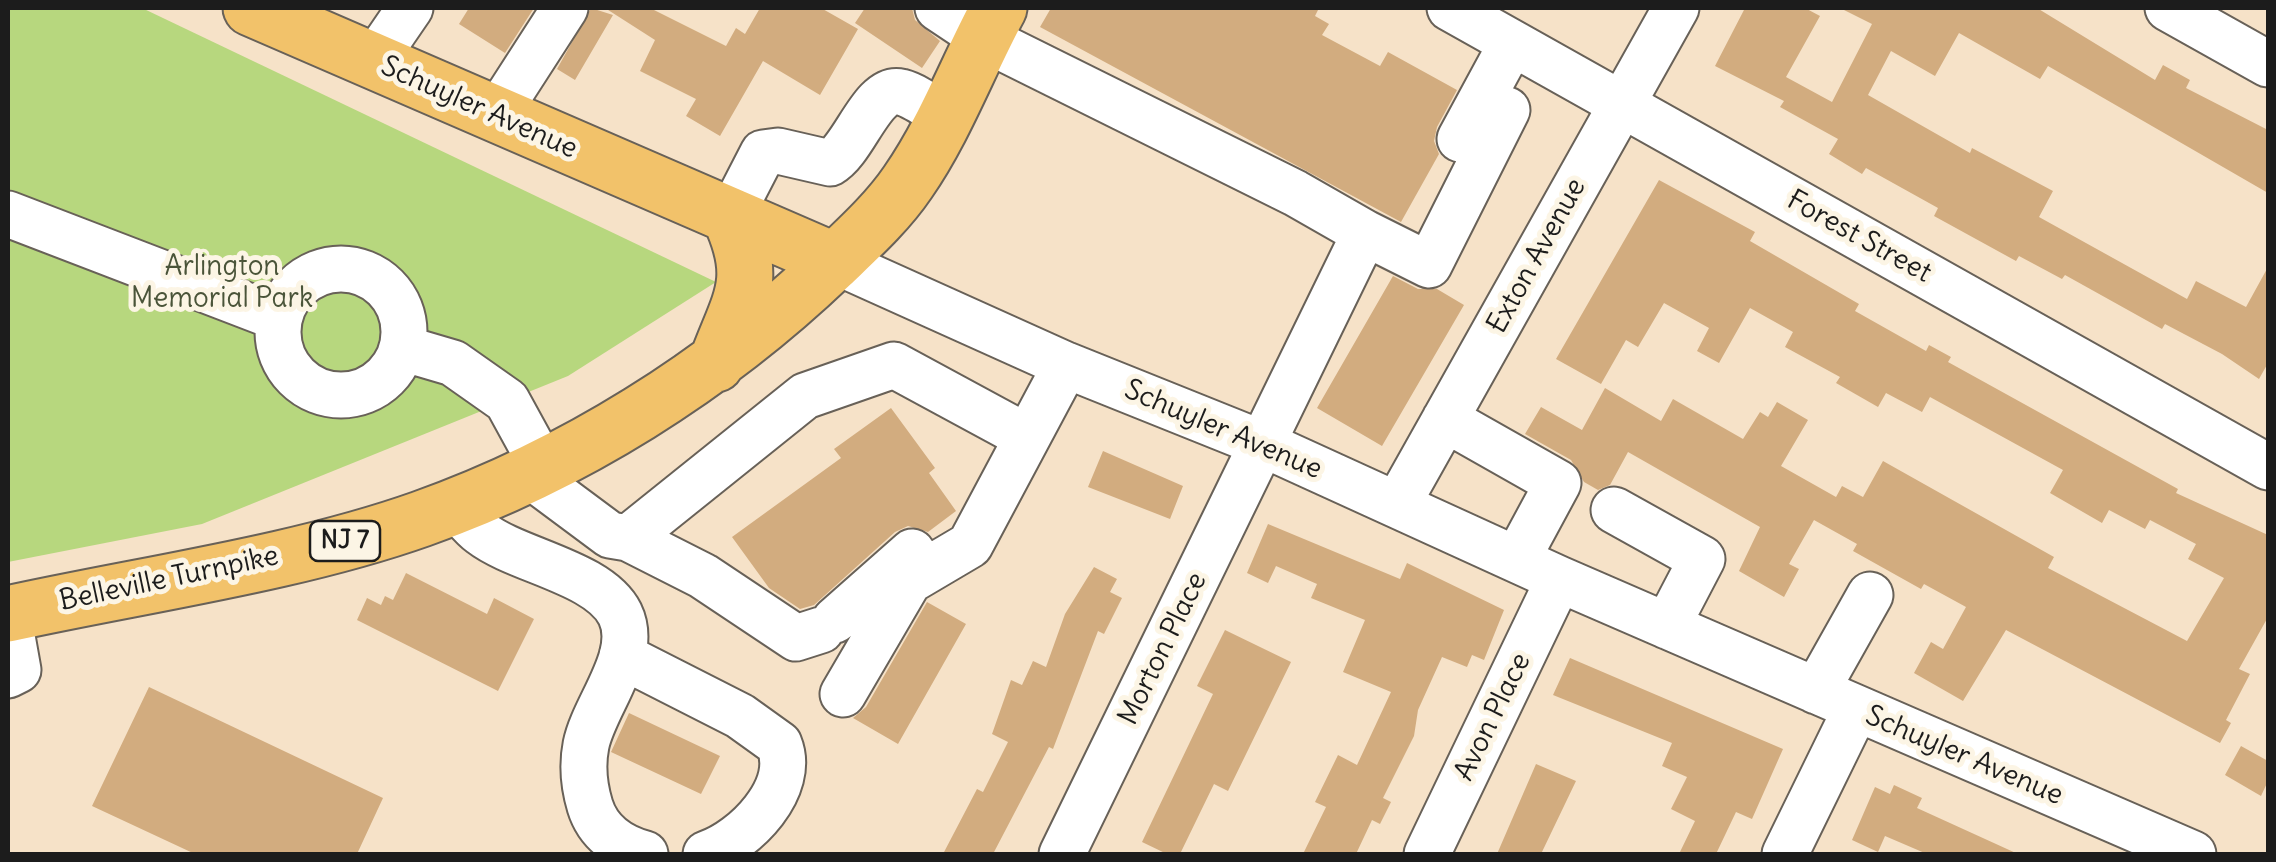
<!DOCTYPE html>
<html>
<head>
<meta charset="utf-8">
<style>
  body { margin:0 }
  #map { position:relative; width:2276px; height:862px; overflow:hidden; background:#f6e2c8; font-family:Delius,sans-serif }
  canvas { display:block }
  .frame { position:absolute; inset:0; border:10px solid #1c1c1c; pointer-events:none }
</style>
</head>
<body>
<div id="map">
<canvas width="2276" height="862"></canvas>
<div class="frame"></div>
</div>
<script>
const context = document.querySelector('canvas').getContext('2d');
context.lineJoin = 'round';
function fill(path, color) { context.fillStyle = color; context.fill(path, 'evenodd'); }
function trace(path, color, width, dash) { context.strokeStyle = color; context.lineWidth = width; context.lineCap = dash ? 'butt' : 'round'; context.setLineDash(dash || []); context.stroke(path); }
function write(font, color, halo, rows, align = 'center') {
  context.font = font + ' Delius,sans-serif'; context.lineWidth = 10; context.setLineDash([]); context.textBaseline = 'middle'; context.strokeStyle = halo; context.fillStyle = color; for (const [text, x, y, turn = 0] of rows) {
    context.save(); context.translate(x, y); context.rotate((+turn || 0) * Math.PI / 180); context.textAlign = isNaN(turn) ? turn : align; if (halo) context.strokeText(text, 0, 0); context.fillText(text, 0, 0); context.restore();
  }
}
const green = new Path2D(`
  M8,8h134l574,274 -148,94 -366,148 -194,38z`);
const building = new Path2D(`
  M469,8h65l-29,45 -46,-29z
  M591,8l22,7 -38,65 -18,-11z
  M605,8h45l76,38 10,-18 9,6 15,-26h61l37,21 -38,66 -57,-34 -43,75 -34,-20 10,-17 -56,-28 15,-31z
  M865,8h47l3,12 25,21 -18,27 -67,-45z
  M1051,8h268l-4,8 14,8 -7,11 58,31 8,-14 69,38 -20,37 -3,14 5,13 -38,68 -361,-195z
  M1745,8h60l15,8 -34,61 46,25 40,-78 -32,-16h197l118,72 8,-15 27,15 -4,8 82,42v63l-220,-127 -8,13 -81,-46 -24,43 -44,-25 -23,44 102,58 2,-5 81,43 -14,26 148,82 9,-18 50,26 22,-40v96l-9,16 -37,-25 -57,-30 -3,5 -97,-54 -3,4 -43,-23 -3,5 -82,-45 4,-8 -72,-40 -4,6 -33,-20 9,-15 -58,-32 4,-6 -69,-35z
  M1659,180l96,52 -5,9 109,63 -4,7 71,40 3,-6 22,12 -3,5 230,127 -2,4 92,42v82l-29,52 11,5 -24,46 5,3 -11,20 -214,-113 -43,71 -49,-28 17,-31 12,7 23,-42 -42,-23 -3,5 -68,-38 4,-7 -43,-24 -25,44 10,5 -15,28 -45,-26 21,-44 -132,-75 -18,33 -12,5 -14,-8 -13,-22 -46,-26 16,-27 41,23 23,-42 56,33 12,-22 70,40 17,-27 8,5 9,-15 31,18 -27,46 55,31 6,-11 21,11 20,-36 171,96 -6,11 139,73 37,-63 -36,-19 8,-15 -46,-24 -5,9 -36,-19 -7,13 -52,-30 13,-23 -133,-73 -8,15 -36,-19 -8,14 -42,-24 4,-6 -55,-30 8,-15 -43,-24 -31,55 -22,-12 12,-23 -45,-25 -26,44 -12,-7 -25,44 -45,-25z
  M1393,276l25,13h19l27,16 -82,141 -65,-38z
  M891,408l44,60 -6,5 27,38 -28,21 -20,-6 -13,6 -81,73 -14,4 -31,-21 -37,-51 109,-79 -7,-9z
  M1103,451l80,35 -13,33 -82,-32z
  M1268,524l132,55 7,-16 97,47 -20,50 -12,-5 -5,12 -25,-10 -24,53 -4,26 -31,62 8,4 -11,22 -8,-4 -16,34h-53l23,-47 -11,-5 23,-47 19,10 34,-73 -48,-20 22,-52 -54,-22 6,-14 -41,-18 -8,17 -21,-10z
  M1094,567l23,12 -7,13 12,6 -18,36 -6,-3 -45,118 -4,-2 -56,107h-50l34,-65 6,3 25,-50 -16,-8 19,-54 11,5 11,-24 13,6 19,-53z
  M406,573l81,41 7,-16 40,21 -36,72 -141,-71 10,-22 14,7 4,-9 8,4z
  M927,602l39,22 -68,120 -45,-26 13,-11z
  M1225,630l66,32 -63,129 -14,-7 -34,70h-13l-25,-12 71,-148 -16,-8z
  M1570,658l213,91 -31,70 -16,-7 -20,42h-37l16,-33 -24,-12 16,-32 -25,-11 10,-23 -119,-48z
  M149,687l234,111 -26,56h-162l-103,-48z
  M629,713l91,43 -19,38 -90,-42z
  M2241,746l27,15v20l-7,15 -36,-21z
  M1536,764l40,17 -35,73h-44z
  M1894,785l28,13 -5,10 101,46h-91l-42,-18 -7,16 -26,-12 23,-53 15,7z`);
const minor = new Path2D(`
  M938,8l45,30 312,155 70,40
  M1450,8l818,459
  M2168,8l100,56
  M373,62l37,-54
  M496,115l69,-107
  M1460,139l52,-96
  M8,214l271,104
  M730,217l33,-64 15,-2 52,12c25,-14 42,-78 71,-71 15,4 30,16 43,24
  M835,261l231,104 197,79 296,135 634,275
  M278 332a63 63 0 1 1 126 0a63 63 0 1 1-126 0Z
  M402,348l51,15 54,38 23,42
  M1445,419l113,64 -41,76
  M528,474l82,61 18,3 75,38 93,62 25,-8
  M454,505c9,9 17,21 27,28 36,28 118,39 139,81 20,41 -26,91 -34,131 -4,20 -2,41 4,61 8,26 29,41 55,48
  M1397,505l279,-497
  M1614,510l88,49 -35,67
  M628,538l177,-142 89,-31 133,72
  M835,620l77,-68
  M622,656l118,60 39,28c18,44 -34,97 -73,110
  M8,675l10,-5 -10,-56
  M1816,691l54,-96
  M843,694l66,-113 61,-36 96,-180
  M1062,854l303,-621 64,32 78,-155
  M1427,854l132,-275
  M1785,854l71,-145`);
const major = new Path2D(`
  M251,8l584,253
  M716,364c23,-63 44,-82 14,-147
  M8,614c132,-29 286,-50 413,-95 152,-54 294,-143 410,-254 27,-26 56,-52 77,-83 37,-53 60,-117 91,-174`);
const shields = [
  [345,541,70]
];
const shieldNames = [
  ["NJ 7",345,541]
];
const streetNames = [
  ["Schuyler Avenue",479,108,24],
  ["Forest Street",1859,237,29],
  ["Exton Avenue",1537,256,-61],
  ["Schuyler Avenue",1223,430,23],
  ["Belleville Turnpike",169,579,-12],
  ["Morton Place",1163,649,-64],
  ["Avon Place",1493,717,-64],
  ["Schuyler Avenue",1964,756,23]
];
const parkNames = [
  ["Arlington",222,267],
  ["Memorial Park",222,299]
];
fill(green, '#b7d77e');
fill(building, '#d2ac7f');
trace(minor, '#686158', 49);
trace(major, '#686158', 59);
trace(minor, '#fff', 45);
trace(major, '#f2c26a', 55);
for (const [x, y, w] of shields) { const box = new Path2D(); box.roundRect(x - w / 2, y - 20, w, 40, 8); context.fillStyle = '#fcf5e5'; context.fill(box); trace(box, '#1c1c1c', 2.5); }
write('bold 25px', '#1c1c1c', null, shieldNames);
write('28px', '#1c1c1c', '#fcf5e5', streetNames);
write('28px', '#4a5439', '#fcf5e5', parkNames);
</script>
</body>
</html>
